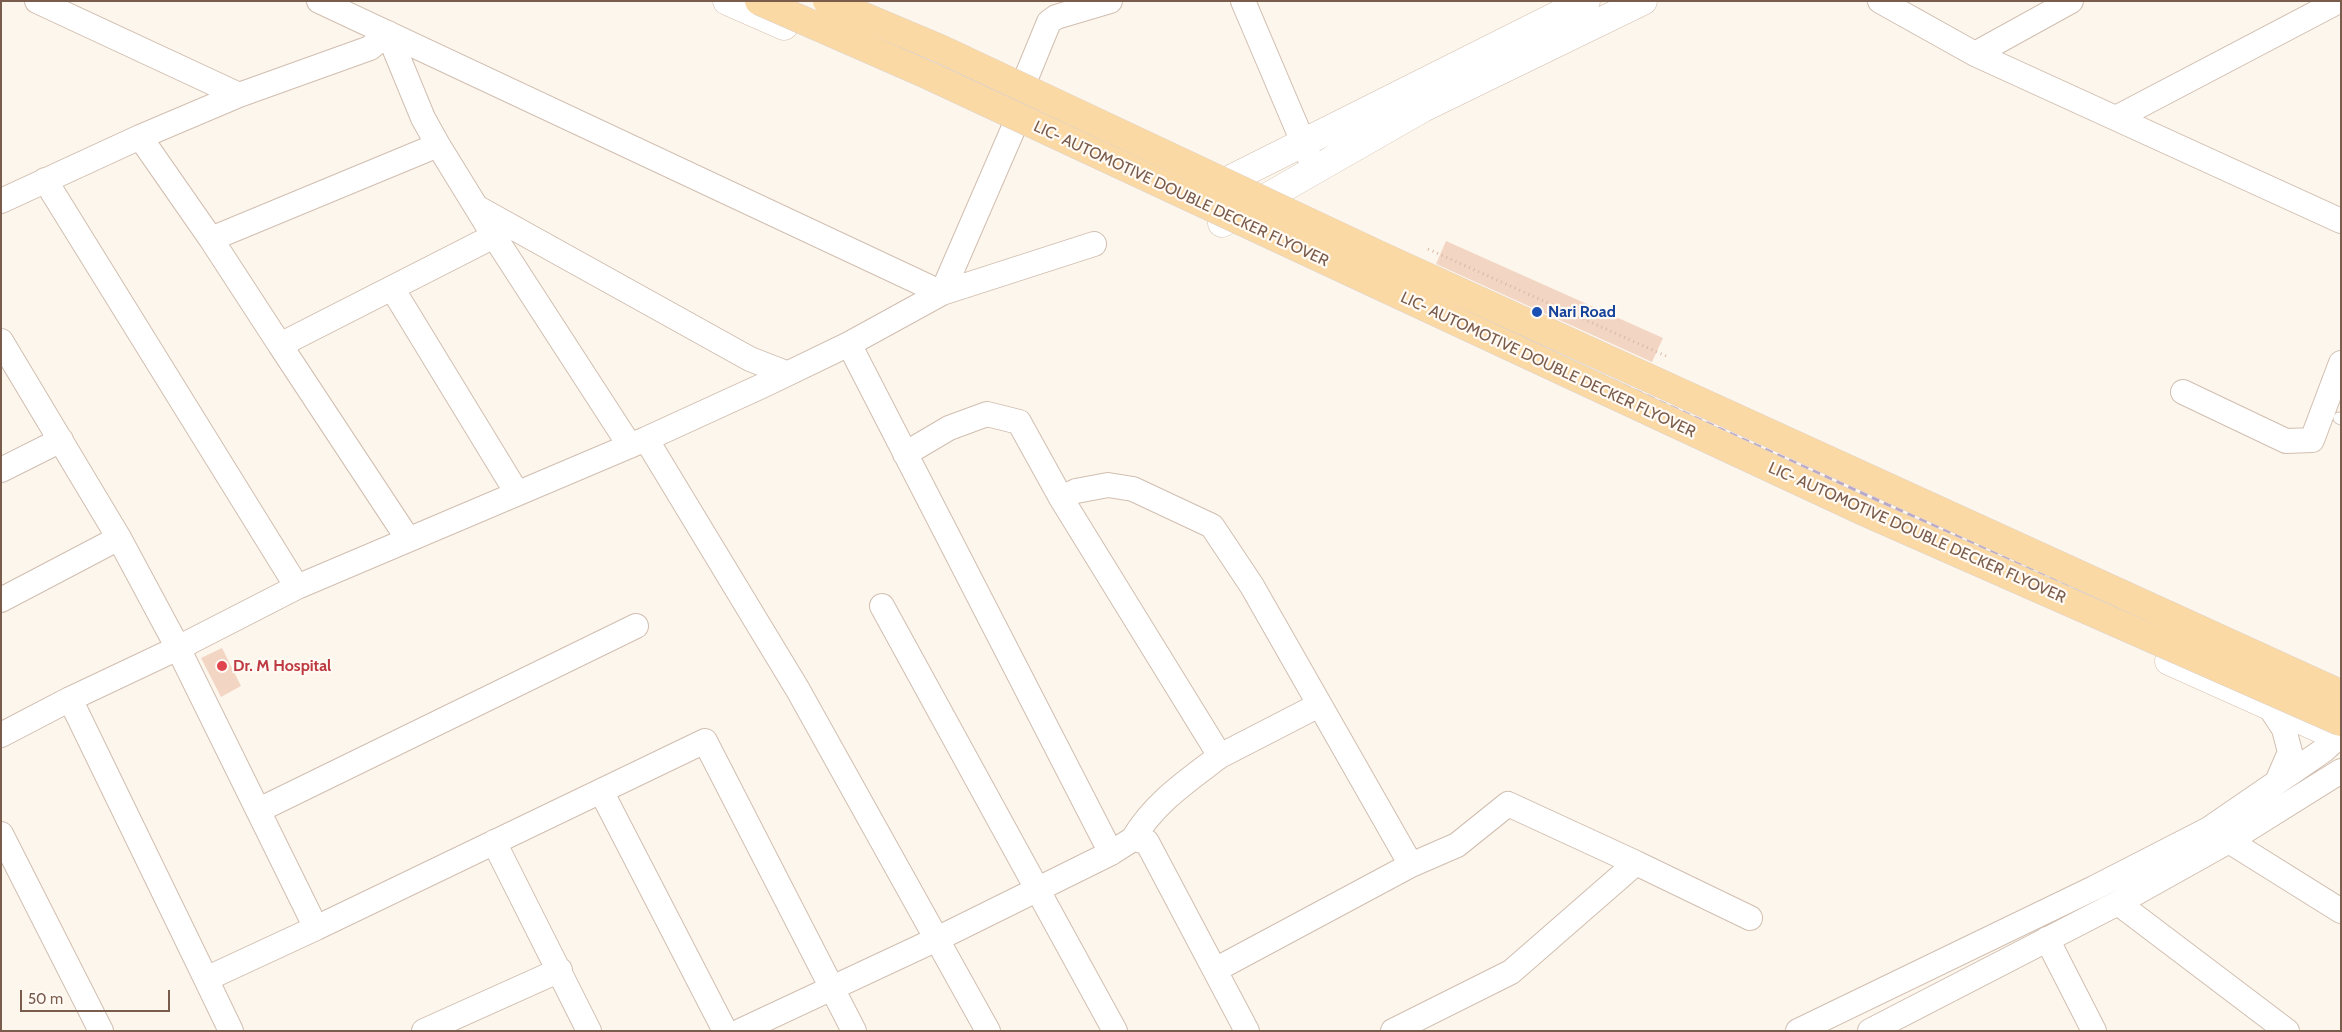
<!DOCTYPE html>
<html>
<head>
<meta charset="utf-8">
<style>
  body { margin:0 }
  #map { position:relative; width:2342px; height:1032px; overflow:hidden; background:#fdf6ec; font-family:Cabin,sans-serif }
  canvas { display:block }
  .frame { position:absolute; inset:0; border:2px solid #7a5c4d; pointer-events:none }
  .scale { position:absolute; left:20px; top:990px; width:150px; height:22px; box-sizing:border-box; border:2px solid #7a5c4d; border-top:0; padding-left:6px; font-size:15px; line-height:18px; white-space:nowrap; color:#7a5c4d; -webkit-text-stroke:4px #fffaf3; paint-order:stroke }
</style>
</head>
<body>
<div id="map">
<canvas width="2342" height="1032"></canvas>
<div class="frame"></div>
<div class="scale">50 m</div>
</div>
<script>
const context = document.querySelector('canvas').getContext('2d');
context.lineJoin = 'round';
function fill(path, color) { context.fillStyle = color; context.fill(path, 'evenodd'); }
function trace(path, color, width, dash) { context.strokeStyle = color; context.lineWidth = width; context.lineCap = dash ? 'butt' : 'round'; context.setLineDash(dash || []); context.stroke(path); }
function write(font, color, halo, rows, align = 'center') {
  context.font = font + ' Cabin,sans-serif'; context.lineWidth = 4.5; context.setLineDash([]); context.textBaseline = 'middle'; context.strokeStyle = halo; context.fillStyle = color; for (const [text, x, y, turn = 0] of rows) {
    context.save(); context.translate(x, y); context.rotate((+turn || 0) * Math.PI / 180); context.textAlign = isNaN(turn) ? turn : align; if (halo) context.strokeText(text, 0, 0); context.fillText(text, 0, 0); context.restore();
  }
}
const building = new Path2D(`
  M1446,241l217,97 -11,24 -216,-98z
  M222,648l19,38 -20,11 -20,-39z`);
const path = new Path2D(`
  M1428,249l238,107`);
const service = new Path2D(`
  M2339,418l2,1`);
const minor = new Path2D(`
  M37,1l202,94
  M1243,1l68,160
  M1880,1l95,53 366,167
  M1975,54l96,-53
  M2116,118l223,-117
  M140,137l71,102 69,106
  M45,180l252,407
  M1,201l139,-64 99,-42 131,-47 18,-15 35,85 15,27 56,91 136,210
  M478,208l272,151 36,14
  M211,239l227,-94
  M392,288l125,205
  M942,293l72,-166 12,-49 23,-56 7,-5 54,-16
  M942,293l152,-49
  M1,341l118,197 59,110 -108,51 -69,36
  M849,344l262,509
  M2183,392l103,49 26,-1 29,-77
  M646,439l152,251 190,341
  M905,454l44,-26 38,-14 32,8 42,76
  M1,470l60,-30
  M408,539l-128,-194 214,-109
  M1,600l118,-62
  M882,606l233,425
  M70,699l136,280
  M2269,706l15,23 6,23 -13,30
  M1220,756l99,-51
  M601,791l124,240
  M259,810l377,-184
  M1,834l100,197
  M1133,839c21,-36 54,-58 87,-83l-159,-258 15,-7 32,-6 25,4 79,37 40,60 159,279 -196,105
  M2229,841l112,70
  M494,842l95,189
  M1411,865l46,-20 51,-41 128,59
  M2118,903l169,128
  M316,928l389,-187 149,290
  M2047,939l47,92
  M231,1031l-25,-52 110,-51 -138,-280 119,-61 349,-148 118,-54 85,-41 93,-51 -623,-292
  M424,1031l136,-61
  M740,1031l197,-92 174,-86 22,-14 14,3 100,189
  M1393,1031l118,-59 125,-109 114,55
  M1798,1031l296,-143 115,-59 115,-79 17,-16
  M1870,1031l248,-128 111,-62 112,-70`);
const tertiary = new Path2D(`
  M1207,191l379,-190
  M1222,223l201,-115 220,-107`);
const secondary = new Path2D(`
  M727,1l57,25
  M2169,661l172,77`);
const rail = new Path2D(`
  M784,1l315,139 209,103 1033,467
  M815,1l289,128 209,104 1028,464`);
const primaryBridge = new Path2D(`
  M759,1l171,75 935,436 476,210
  M827,1l114,48 436,205 964,440`);
const markers = [
  [1537,312,6,"#1a4fb4"],
  [222,666,6,"#e0444e"]
];
const streetNames = [
  ["LIC- AUTOMOTIVE DOUBLE DECKER FLYOVER",1181,194,25],
  ["LIC- AUTOMOTIVE DOUBLE DECKER FLYOVER",1548,365,25],
  ["LIC- AUTOMOTIVE DOUBLE DECKER FLYOVER",1917,533,24]
];
const transitNames = [
  ["Nari Road",1548,312]
];
const healthNames = [
  ["Dr. M Hospital",233,666]
];
fill(building, '#f3d5c3');
trace(service, '#d1beb0', 13);
trace(minor, '#d1beb0', 26);
trace(tertiary, '#d1beb0', 29);
trace(secondary, '#d6c0b0', 29);
trace(path, '#d9b8a5', 3, [1, 4]);
trace(service, '#fff', 11);
trace(minor, '#fff', 24);
trace(tertiary, '#fff', 28);
trace(secondary, '#fff', 28);
trace(rail, '#b9a8c9', 4, [8, 5]);
trace(primaryBridge, '#dad1cd', 29, []);
trace(primaryBridge, '#fbd9a5', 28);
for (const [x, y, r, color] of markers) { const dot = new Path2D(); dot.arc(x, y, r, 0, 2 * Math.PI); context.fillStyle = color; context.fill(dot); trace(dot, '#fffaf3', 2); }
write('16px', '#7a5c4d', '#fffaf3', streetNames);
write('bold 16px', '#164399', '#fffaf3', transitNames, 'left');
write('bold 16px', '#be3a42', '#fffaf3', healthNames, 'left');
</script>
</body>
</html>
